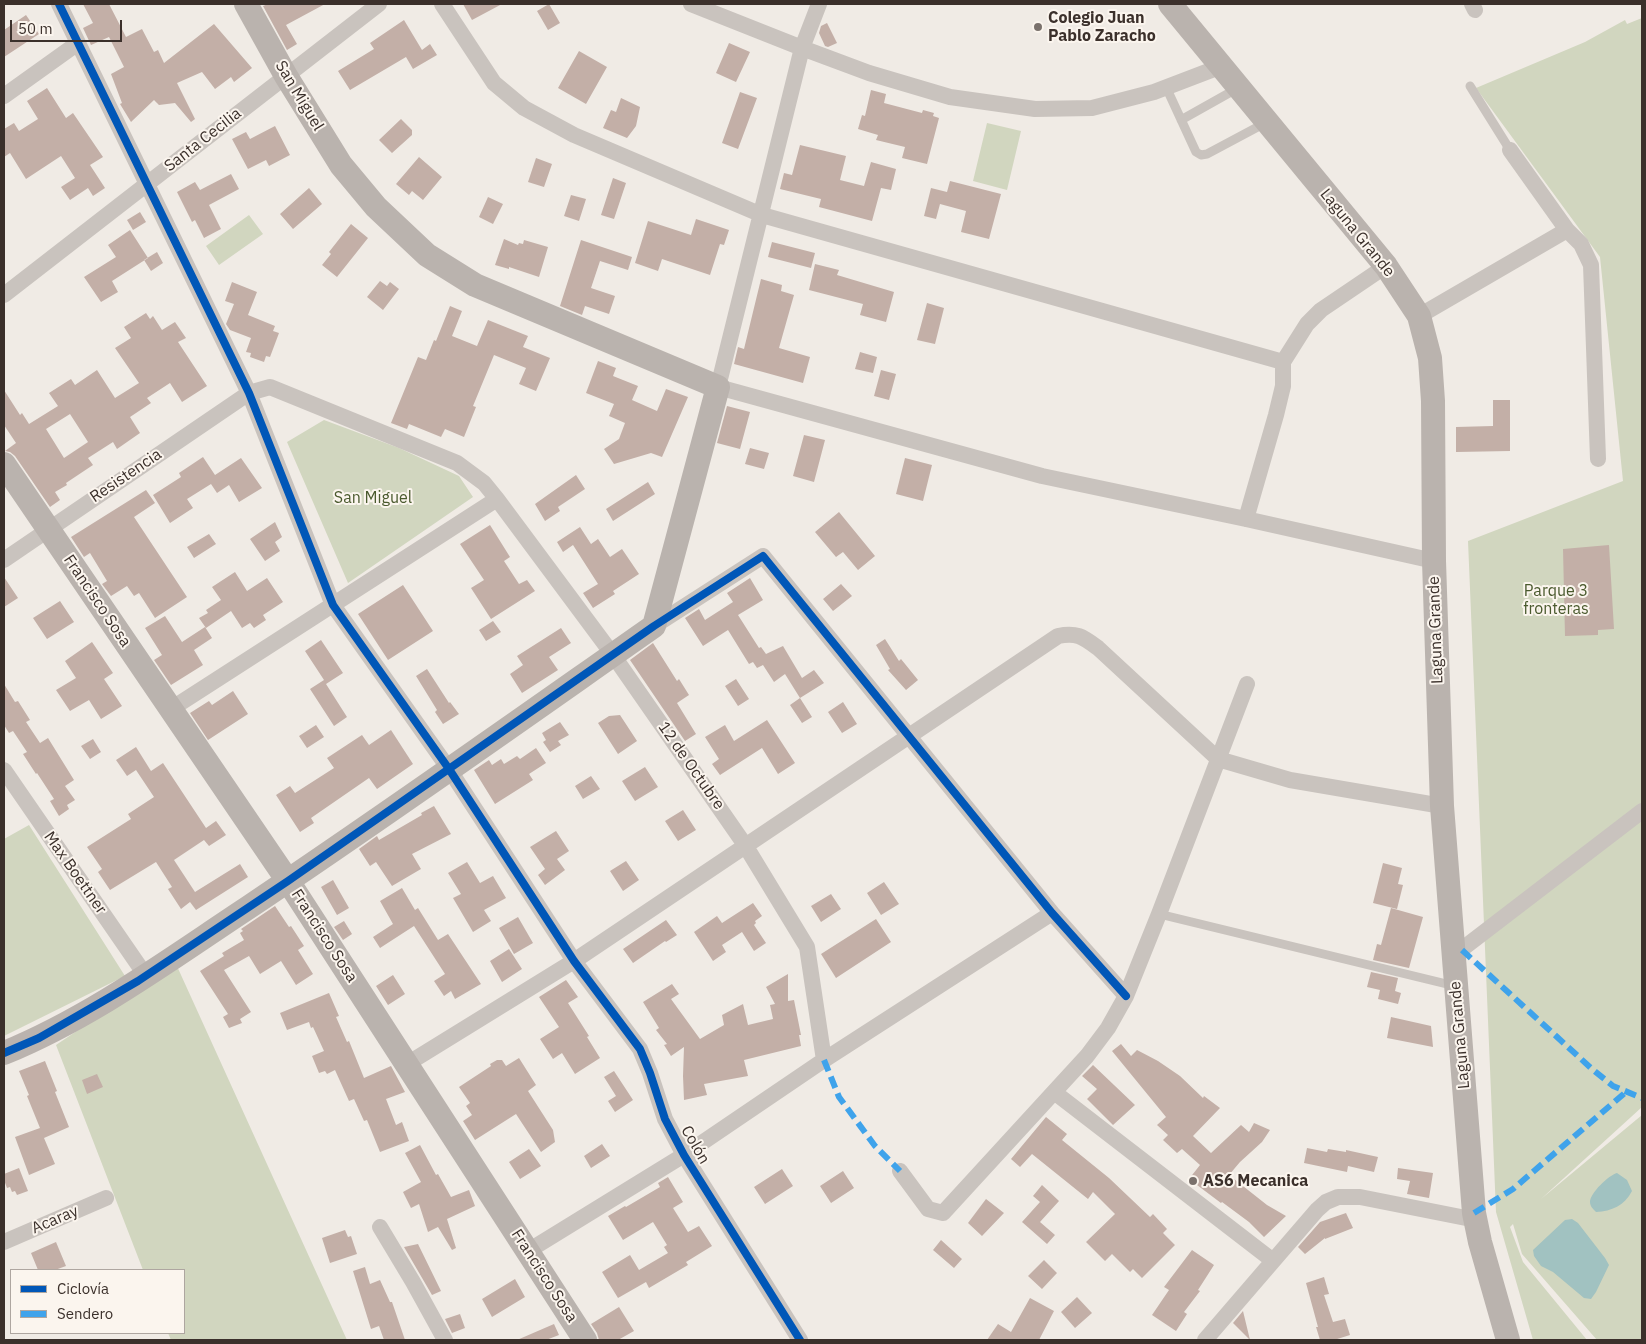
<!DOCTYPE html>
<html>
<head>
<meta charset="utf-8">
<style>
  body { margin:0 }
  #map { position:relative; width:1646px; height:1344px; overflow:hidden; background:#f0ebe5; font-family:"IBM Plex Sans",sans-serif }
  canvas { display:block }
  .frame { position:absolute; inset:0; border:5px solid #3b302b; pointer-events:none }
  .legend { position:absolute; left:10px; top:1269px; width:175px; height:65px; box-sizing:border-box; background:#fbf5ee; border:1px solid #aea6a0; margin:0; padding:6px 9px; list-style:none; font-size:15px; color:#3b302b }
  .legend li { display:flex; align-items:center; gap:10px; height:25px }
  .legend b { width:25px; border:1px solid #aea6a0 }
  .scale { position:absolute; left:10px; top:20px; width:112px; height:22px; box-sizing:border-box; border:2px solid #3b302b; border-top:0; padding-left:6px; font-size:15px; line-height:18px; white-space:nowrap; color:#3b302b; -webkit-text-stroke:4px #fbf5ee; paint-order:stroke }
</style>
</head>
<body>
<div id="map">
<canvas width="1646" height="1344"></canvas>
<div class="frame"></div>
<ul class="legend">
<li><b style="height:6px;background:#0057b8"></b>Ciclovía</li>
<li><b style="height:6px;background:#3fa3eb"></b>Sendero</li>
</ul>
<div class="scale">50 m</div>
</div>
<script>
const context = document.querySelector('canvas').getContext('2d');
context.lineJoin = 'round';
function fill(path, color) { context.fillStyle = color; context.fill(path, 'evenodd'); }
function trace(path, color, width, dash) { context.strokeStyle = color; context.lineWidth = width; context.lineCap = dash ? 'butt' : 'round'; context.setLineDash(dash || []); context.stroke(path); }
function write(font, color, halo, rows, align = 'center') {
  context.font = font + ' "IBM Plex Sans",sans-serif'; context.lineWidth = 4; context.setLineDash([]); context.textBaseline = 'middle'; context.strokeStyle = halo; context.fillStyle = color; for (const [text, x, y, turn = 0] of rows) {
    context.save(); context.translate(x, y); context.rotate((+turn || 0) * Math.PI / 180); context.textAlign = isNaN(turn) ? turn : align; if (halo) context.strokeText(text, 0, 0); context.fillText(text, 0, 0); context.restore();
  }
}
const green = new Path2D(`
  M1642,18v1089l-101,92 101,-84v225h-45l-75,-86 -9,-30 -3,3 13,35 64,78h-54l-37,-128 -28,-671 155,-60 -23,-224 -124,-169 109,-46 40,-22 2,4z
  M987,123l34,8 -14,59 -34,-9z
  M249,215l14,19 -44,31 -13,-19z
  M324,420l75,28 60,28 14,21 -125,86 -61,-141z
  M29,825l96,151 -121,60v-197z
  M176,964l171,376h-176l-3,-7h16v-63h-41l-87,-225z`);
const water = new Path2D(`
  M1617,1173l10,7 5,11c-8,15 -20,20 -36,21 -3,-3 -6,-6 -6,-10 0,-9 19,-27 27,-29z
  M1572,1219l6,4 27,35 4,7 -13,27 -5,7 -7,-1 -31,-26 -12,-6 -7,-10 -1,-6 32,-30z`);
const building = new Path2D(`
  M83,4h26l17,33 16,-8 12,23 4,-2 6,13 50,-39 38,44 -18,14 -3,-5 -16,12 -13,-17 -25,11 18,36 -4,3 -16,-19 -16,2 -5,-5 -23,22 -11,-18 2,-1 -11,-29 13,-7 -15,-30 -18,8 -8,-17 10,-5z
  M268,4h57l-39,21 11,19 -10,6 -24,-44z
  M463,4h39l-30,16z
  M549,4l11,19 -12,7 -11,-19z
  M26,15l13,19 -35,23v-27z
  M404,20l18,30 8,-6 7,11 -24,14 -7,-12 -56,33 -12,-19 36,-22 -4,-6z
  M827,23l10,20 -9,4 -3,-1 -6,-13 2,-7z
  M729,43l21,9 -14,30 -20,-9z
  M579,51l28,16 -21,37 -28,-16z
  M47,88l19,30 7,-5 30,44 -13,8 15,23 -12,8 -5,-8 -18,12 -9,-13 14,-9 -14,-22 -35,23 -16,-26 -6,4v-28l10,-6 5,8 19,-12 -11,-18z
  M871,90l15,4 -2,9 38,10 1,-3 11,3 -1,3 6,2 -12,46 -25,-6 3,-11 -29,-7 2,-5 -20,-6 4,-14 3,1z
  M740,92l17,6 -19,51 -16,-6z
  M621,98l19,9 -4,19 -9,12 -24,-10 8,-18 5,2z
  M401,119l11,11v5l-20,18 -13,-13z
  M275,126l15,29 -21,11 -3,-6 -18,9 -16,-30 14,-7 4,7z
  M800,145l46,11 -6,24 24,6 7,-24 25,7 -5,21 -10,-2 -9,33 -53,-14 2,-8 -41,-10 4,-16 8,2z
  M419,157l23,20 -19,23 -11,-9 -3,4 -13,-11z
  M536,158l16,6 -8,23 -16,-5z
  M231,174l8,15 -30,16 12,24 -17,9 -9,-18 -3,2 -15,-30 18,-10 5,8z
  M613,178l13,5 -12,36 -13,-4z
  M950,181l51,13 -12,45 -28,-7 5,-21 -26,-7 -4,15 -12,-3 7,-28 16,4z
  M309,188l13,16 -29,25 -13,-15z
  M571,195l15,4 -7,22 -15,-5z
  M488,197l15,7 -10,20 -14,-7z
  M140,212l6,10 -13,8 -6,-10z
  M696,219l33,11 -5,15 -4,-1 -10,31 -48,-16 -4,12 -23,-8 13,-42 43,14z
  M351,224l17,14 -31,39 -15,-12 9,-11 -2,-2z
  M130,230l18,28 -36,23 6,11 -17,10 -17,-25 32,-20 -8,-12z
  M504,239l14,6 1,-2 4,1 1,-4 24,7 -9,30 -30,-10v2l-14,-4z
  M581,240l51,17 -4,13 -28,-9 -9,27 24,8 -6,18 -24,-8 -3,9 -22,-9z
  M772,242l43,11 -4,15 -43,-11z
  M157,252l6,11 -12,8 -7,-11z
  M815,264l24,6 -2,5 57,17 -8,30 -26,-7 3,-11 -54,-14z
  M761,279l21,6 -1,6 13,4 -15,53 31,9 -7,26 -69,-19 4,-17 6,2z
  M380,281l7,5 3,-4 9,7 -16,21 -16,-13z
  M232,282l25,10 -9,23 27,11 -2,5 6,2 -9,24 -4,-1 -2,6 -14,-5 1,-4 -5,-1 5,-14 -21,-8 -4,-6 8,-20 -9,-3z
  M927,303l17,5 -9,36 -18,-4z
  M450,306l12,5 -10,25 25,10 11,-26 40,16 -5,11 27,11 -14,33 -17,-7 7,-16 -32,-13 -21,51 3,1 -12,30 -19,-8 -4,8 -32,-13 -2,5 -16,-6 27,-66 8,3 8,-20 2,1z
  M146,313l4,6 3,-3 9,14 13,-8 11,16 -8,4 29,44 -25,16 -12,-19 -23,15 4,5 -21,14 10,16 -23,16 -4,-7 -25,16 5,7 -27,18 1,2 -12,7 5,8 -10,7 -35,-51 -5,-4 -5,-1 11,-8 -12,-18v-35l16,25 2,-2 7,11 29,-18 -9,-13 22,-14 4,6 22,-15 18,28 24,-15 -24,-35 16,-10 -7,-11zM70,414l18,28 -24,16 -18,-29z
  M860,352l17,5 -4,16 -18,-4z
  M598,361l18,7 -3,8 25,10 -6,14 25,11 9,-22 22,8 -26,60 -11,-4 -37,11 -10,-15 15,-10 6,-16 -16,-7 5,-12 -28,-11z
  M881,370l15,4 -7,26 -15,-4z
  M1493,400h17v51l-54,1v-25l37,-1z
  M727,406l23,6 -10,37 -23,-6z
  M804,435l21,5 -11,42 -21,-6z
  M750,448l19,5 -5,16 -19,-5z
  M203,457l12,18 26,-17 21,30 -23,14 -10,-17 -12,8 -6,-9 -24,15 6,9 -23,15 -17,-28 28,-18 -2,-4z
  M905,458l27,7 -9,36 -27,-7z
  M576,475l9,14 -27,18 2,4 -15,10 -10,-17z
  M648,482l7,12 -42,27 -7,-12z
  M146,490l9,13 -21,14 53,80 -32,21 -16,-25 -5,3 -7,-10 -16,10 -9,-12 5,-3 -17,-28 -6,4 -13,-20z
  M839,512l36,44 -17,14 -15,-18 -7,5 -21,-25z
  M275,522l7,15 -7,5 5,9 -15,10 -15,-22z
  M490,525l20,32 -6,4 15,23 8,-4 8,11 -44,28 -20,-31 13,-8 -24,-36z
  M580,527l11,17 7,-5 12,18 12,-8 17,25 -26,17 2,3 -22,14 -10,-15 15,-9 -25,-39 -10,7 -6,-10z
  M209,534l7,10 -22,14 -7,-11z
  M1609,545l5,84 -16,1v5l-33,1 -2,-87z
  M235,572l12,19 20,-13 16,24 -20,13 3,5 -12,8 -4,-5 -8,5 -11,-17 -25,17 -7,-10 9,-5 -2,-3 15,-10 -9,-13z
  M4,577l14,21 -14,9z
  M750,578l13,22 -25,15 21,33 2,-1 5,7 17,-8 19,32 12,-8 10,13 -24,15 -15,-24 -11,8 -11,-17 -6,3 -4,-6 -4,2 -21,-34 -25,16 -18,-28 14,-9 6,11 28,-18 -6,-9z
  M841,584l11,12 -19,15 -10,-12z
  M403,585l30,46 -45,29 -30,-46z
  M60,601l14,21 -27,17 -14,-21z
  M165,616l17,26 23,-15 7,11 -18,12 9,15 -32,20 -17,-25 8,-5 -17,-27z
  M493,621l8,11 -15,9 -7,-11z
  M561,628l10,15 -22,14 9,13 -36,23 -12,-19 13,-9 -6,-9z
  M885,639l14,22 2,-2 17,21 -12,10 -18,-20 2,-1 -14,-24z
  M321,640l22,33 -17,11 21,33 -13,9 -24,-37 14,-9 -19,-29z
  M92,642l21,31 -9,6 18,27 -21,13 -12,-19 -19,11 -14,-21 20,-12 -11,-17z
  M653,643l24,38 2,-2 10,16 -12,8 19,31 -11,7 -55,-81z
  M427,669l22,34 1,-1 9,12 -16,10 -8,-12 2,-2 -21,-34z
  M736,679l13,20 -11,7 -13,-20z
  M4,684l11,18 3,-1 12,19 -4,2 14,21 8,-5 26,42 -9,6 10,14 -8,5 2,4 -10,7 -9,-15 4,-2 -17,-26 -1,1 -13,-20 4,-2 -14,-21 -4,2 -5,-8z
  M233,691l15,23 -40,26 -18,-27 19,-12 3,4z
  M800,698l12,19 -10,6 -12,-18z
  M843,702l14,22 -15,9 -14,-21z
  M620,715l17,26 -19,13 -20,-31 11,-7z
  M767,720l28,43 -17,11 -16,-26 -42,27 -8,-11 7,-5 -14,-22 20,-12 9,16z
  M560,722l9,13 -11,6 3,4 -11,7 -7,-10 3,-2 -4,-7z
  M316,725l8,12 -17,11 -8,-12z
  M391,730l22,34 -36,25 -8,-11 -58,40 3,5 -14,9 -24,-37 14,-9 5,7 39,-25 -7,-10 35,-23 7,10z
  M93,739l8,13 -11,7 -9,-13z
  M136,747l15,24 12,-8 43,65 10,-7 10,14 -17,11 -5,-6 -30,20 21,32 45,-28 8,13 -52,33 -6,-8 -9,7 -13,-20 4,-2 -16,-25 -46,28 -12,-18 4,-3 -15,-22 44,-28 -3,-5 26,-17 -18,-27 -9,6 -11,-16z
  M536,748l10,15 -17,11 4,6 -38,24 -21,-34 15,-10 3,5 9,-6 3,5 13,-8 3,3z
  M645,767l13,20 -23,14 -13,-20z
  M591,776l9,13 -17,10 -8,-13z
  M434,806l17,28 -39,20 9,15 -29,17 -16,-24 -6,4 -11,-17 18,-13 2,4 43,-25 -1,-2z
  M683,810l13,20 -18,11 -13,-20z
  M556,831l13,20 -12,8 8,11 -20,15 -7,-10 7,-6 -15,-22z
  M626,861l13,19 -16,11 -13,-20z
  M467,862l13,21 13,-7 13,22 -22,12 7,11 -18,11 -20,-34 8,-4 -13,-21z
  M1383,863l19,5 -4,16 5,1 -6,24 -24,-6z
  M333,880l16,28 -12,7 -16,-28z
  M884,882l15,22 -18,11 -14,-22z
  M402,888l13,22 3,-2 20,32 10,-6 33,50 -26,15 -4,-8 -7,5 -10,-15 11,-7 -31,-48 -34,22 -7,-11 20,-13 -13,-23z
  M831,894l10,15 -20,13 -10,-16z
  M753,903l9,13 -7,5 1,2 -2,2 12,18 -12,8 -12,-19 -20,13 4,7 -13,9 -19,-29 23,-16 5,7z
  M275,906l14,21 2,-1 13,20 -6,4 15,24 -17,11 -15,-24 -21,13 -11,-18 -25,14 27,42 -11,7 2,4 -13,5 -6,-11 5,-3 -28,-43 24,-15 -2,-3 22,-13 -4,-7 3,-2 -2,-2z
  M1391,908l32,9 -14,51 -36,-8 4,-16 4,1z
  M518,917l15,26 -19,11 -15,-26z
  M876,919l15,23 -55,36 -15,-24z
  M666,920l11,15 -11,7 -1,-1 -32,22 -10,-14z
  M344,921l8,13 -9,6 -9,-13z
  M509,949l13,20 -20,13 -12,-21z
  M1371,972l27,6 -3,13 6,2 -3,11 -20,-5 2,-9 -13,-3z
  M788,974v27l6,-1 7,35h-2l2,11 -57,14 4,16 -44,8 3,11 -23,5 -1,-24 1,-29 -13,9 -7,-11 3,-1 -11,-14 3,-2 -16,-26 29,-18 7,10 -8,5 29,40 24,-14 -2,-10 21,-11 5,21 25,-6 -3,-14 5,-1 -9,-17z
  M393,975l12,19 -17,11 -12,-19z
  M566,980l12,17 -10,6 21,33 -2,1 13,21 -25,16 -13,-21 -9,6 -13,-20 19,-12 -20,-30z
  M329,993l10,23 -3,1 11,25 2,-1 15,37 27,-12 14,26 -19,7 10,26 6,-3 7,19 -29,11 -13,-32 -3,1 -10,-22 -5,2 -14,-31 -8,4 -2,-3 -6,2 -7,-17 12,-5 -11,-24 -2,1 -2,-6 -22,8 -7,-17z
  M1391,1017l40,9 2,21 -46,-9z
  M1121,1044l10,12 6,-6 21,11 22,15 23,22 1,-2 16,12 -27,28 18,17 30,-28 8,7 5,-9 16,7 -8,12 -22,20 -11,13 38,30 19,11 -22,21 -15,-15 -27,-20 -1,1 -32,-24 11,-14 -18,-16 -5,4 -14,-13 5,-5 -11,-10 9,-8 -54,-66z
  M519,1058l17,27 -8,6 25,39 2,12 -14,10 -25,-38 -41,26 -12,-19 9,-6 -6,-9 4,-3 -11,-16 32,-21 -1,-2 7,-4h5l4,6z
  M45,1061l12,30 -2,1 14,35 -25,11 11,26 -26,11 -14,-38 25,-9 -13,-32 2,-1 -10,-24z
  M1093,1065l42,40 -22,20 -26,-26 10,-10 -15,-13z
  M614,1071l19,29 -18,12 -7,-11 8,-5 -12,-19z
  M97,1074l6,13 -16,7 -5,-14z
  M1046,1117l21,17 -5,6 47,38 41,39 3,-3 14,15 -4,4 12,12 -33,33 -9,-9 -3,3 -18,-18 -7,7 -19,-19 29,-28 -22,-22 -5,7 -56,-45 -12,13 -9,-8z
  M602,1144l8,12 -19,12 -7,-12z
  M420,1145l16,30 2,-1 13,23 18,-7 6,16 -28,13 9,29 -4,2 -14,-23 -10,5 -9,-28 -8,4 -8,-16 18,-10 -16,-29z
  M1307,1148l20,4 1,-3 18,3v-2l32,7 -4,15 -26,-6 -1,6 -43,-9z
  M529,1149l12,17 -21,13 -11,-17z
  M19,1168l9,23 -11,4 -2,-4 -3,1 -2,-5 -3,1 -3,-8v-6z
  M1398,1168l35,5 -4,25 -22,-4 3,-13 -13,-2z
  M782,1169l11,17 -28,18 -11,-17z
  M843,1171l11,17 -23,15 -11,-17z
  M668,1177l15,25 -10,6 15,24 11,-6 13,20 -26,16 2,3 -39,23 -3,-6 -28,16 -16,-26 28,-17 9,15 29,-17 -4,-6 3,-2 -14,-23 -30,18 -15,-24 17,-10 1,1 34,-20 -2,-4z
  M1042,1185l17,16 -19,21 15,13 -8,9 -25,-22 18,-20 -7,-6z
  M986,1199l18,14 -22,23 -14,-13z
  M1346,1213l7,15 -28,11v-1l-20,16 -7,-7 22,-25z
  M345,1230l3,7 3,-1 6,18 -27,9 -8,-25z
  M941,1240l21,19 -8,9 -21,-18z
  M56,1242l10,24 -11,4h-17l-7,-17z
  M418,1244l23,47 -9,4 -28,-48z
  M1192,1250l22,15 -16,25 2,1 -16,21 3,2 -11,17 -24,-16 17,-25 -5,-3z
  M1044,1260l13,13 -15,16 -14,-13z
  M365,1267l5,17 10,-4 10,22h2l13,38h-21l-5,-14 -8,3 -18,-58z
  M1324,1277l5,17 -5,1 9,27 12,-3 5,16 -16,5h-14l-4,-13h2l-12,-44z
  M515,1279l10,18 -33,20 -10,-18z
  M1077,1297l15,16 -17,15 -14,-16z
  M1030,1298l24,13 -15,29h-52l11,-16 13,8z
  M619,1307l15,24 -16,9h-19l-2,-7 -6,-9z
  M1243,1311l7,29 -17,-17z
  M460,1314l5,14 -13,5 -7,-14z
  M554,1324l5,11 -13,5h-29z`);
const lane = new Path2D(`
  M1470,86l40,64
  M1166,87l30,65 5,3 6,-1 60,-32
  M1181,120l57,-32
  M1159,914l296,72`);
const street = new Path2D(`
  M59,4l190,389 84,212 116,164 125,192 66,88 10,24 15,46 19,36 116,185
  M442,4l52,79 30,25 50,27 188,80 521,147v24l-7,29 -30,104
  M691,4l111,44 67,25 81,24 85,12 57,-1 62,-16 68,-26
  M819,4l-17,44 -84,339 324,89 204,43 188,42
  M1472,4l3,6
  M4,96l74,-53
  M1510,150l57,80 14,14 10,21 7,194
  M4,295l375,-291
  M1419,316l148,-86
  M1283,362l24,-38 14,-14 65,-44
  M4,560l245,-167 21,-6 187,76 27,20 13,16 116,156 132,190 62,102 17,113
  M654,626l109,-70 289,357 74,83
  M171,709l326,-210
  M4,770l142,206
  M1453,956l189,-145
  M407,1064l167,-103 484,-325c19,-4 25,1 40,12l120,111 72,21 152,26
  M1054,1092l218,168
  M900,1171l28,38 15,4 144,-157 21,-28 18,-32 33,-82 88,-230
  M380,1227l33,55 32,58
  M4,1242l102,-44
  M528,1251l156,-96 140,-95 228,-147
  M1205,1340l112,-130 9,-8 12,-5h22l116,23`);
const secondary = new Path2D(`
  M1170,4l216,262 33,50 11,42 3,43 1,160 8,245 32,407 6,29 28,98
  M4,464l284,417 297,459
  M4,1053c88,-36 166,-94 245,-146 136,-91 271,-187 405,-281l64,-239 -243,-102 -48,-30 -51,-48 -35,-42 -55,-89 -40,-72`);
const quiet = new Path2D(`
  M1462,950l130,119 21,17 29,12
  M824,1060l15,37 36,49 25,25
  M1474,1213l39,-24 113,-97`);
const cycleway = new Path2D(`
  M59,4l190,389 84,212 116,164 125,192 66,88 10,24 15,46 19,36 116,185
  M4,1053l35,-15 99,-57 150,-100 366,-255 109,-70 289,357 74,83`);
const markers = [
  [1038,27,5,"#7a716c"],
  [1193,1181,5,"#7a716c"]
];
const poiNames = [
  ["Colegio Juan",1048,18],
  ["Pablo Zaracho",1048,36],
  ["AS6 Mecanica",1203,1181]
];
const streetNames = [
  ["San Miguel",299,96,59],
  ["Santa Cecilia",203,140,-38],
  ["Laguna Grande",1357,233,51],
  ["Resistencia",126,476,-34],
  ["Francisco Sosa",97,601,56],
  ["Laguna Grande",1436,630,-92],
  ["12 de Octubre",691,766,55],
  ["Max Boettner",75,873,55],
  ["Francisco Sosa",324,936,57],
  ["Laguna Grande",1460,1035,-95],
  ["Colón",695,1145,60],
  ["Acaray",55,1220,-23],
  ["Francisco Sosa",544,1276,57]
];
const parkNames = [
  ["San Miguel",373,498],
  ["Parque 3",1556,591],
  ["fronteras",1556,609]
];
fill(green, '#d1d6bf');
fill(water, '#a1c2c1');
fill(building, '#c3afa7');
trace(lane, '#c9c3be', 9);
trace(street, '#c9c3be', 16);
trace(secondary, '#bab3ae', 24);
trace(quiet, '#3fa3eb', 6, [12, 6]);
trace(cycleway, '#0057b8', 8);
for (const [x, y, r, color] of markers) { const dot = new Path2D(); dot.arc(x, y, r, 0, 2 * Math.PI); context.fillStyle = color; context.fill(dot); trace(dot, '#fbf5ee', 2); }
write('bold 16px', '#3b302b', '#fbf5ee', poiNames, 'left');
write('16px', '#3b302b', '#fbf5ee', streetNames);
write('16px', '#4a5a2e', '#fbf5ee', parkNames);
</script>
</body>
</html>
